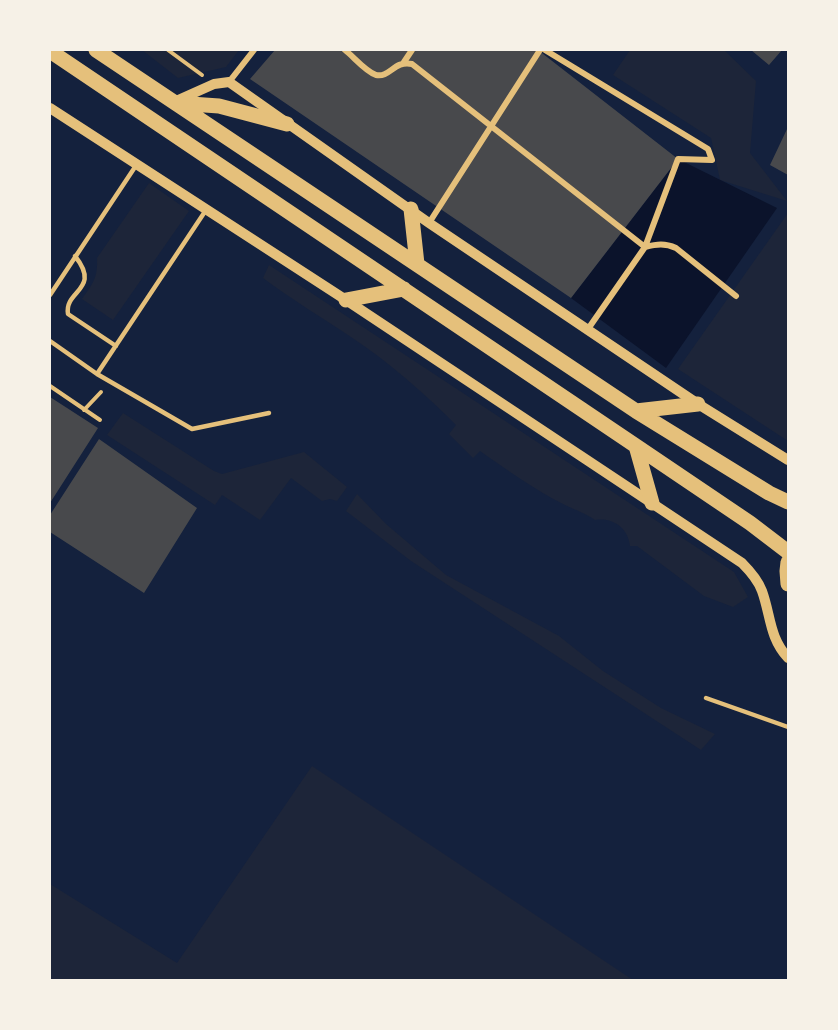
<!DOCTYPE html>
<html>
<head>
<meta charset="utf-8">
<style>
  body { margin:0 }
  #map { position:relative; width:838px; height:1030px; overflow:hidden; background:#14213d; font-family:"Roboto Condensed",sans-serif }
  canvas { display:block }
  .frame { position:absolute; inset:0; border:51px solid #f6f1e7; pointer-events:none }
</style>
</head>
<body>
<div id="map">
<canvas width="838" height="1030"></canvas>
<div class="frame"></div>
</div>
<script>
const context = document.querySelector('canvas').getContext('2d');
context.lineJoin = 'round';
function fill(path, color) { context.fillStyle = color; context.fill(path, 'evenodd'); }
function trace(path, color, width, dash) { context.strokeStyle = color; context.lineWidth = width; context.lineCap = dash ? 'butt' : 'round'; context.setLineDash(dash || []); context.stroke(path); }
const green = new Path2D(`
  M142,50h97l-13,17 -48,11z
  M630,50h94l32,31 -6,72 37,48 -67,-21 -9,-42 -98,-63z
  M149,183l40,28 -76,109 -31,-21c11,-16 16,-21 15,-41z
  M788,213v228l-110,-72z
  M269,265l465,307 14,25 -15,10 -29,-11 -67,-50h-7c-2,-18 -17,-29 -35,-26 -10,-7 -20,-10 -30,-15 -30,-15 -58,-35 -85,-54l-7,7 -24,-24 7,-9c-32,-32 -67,-63 -105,-88 -30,-20 -60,-38 -88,-59z
  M123,413l91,58 8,3 82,-22 43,35 -10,14 -7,-2 -8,2 -31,-23 -31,42 -38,-25 -7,10 -108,-70z
  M357,494l29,30 60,51 113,61 44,35 58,37 54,26 -14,16 -290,-189 -65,-50z
  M312,766l321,214h-583v-96l127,79z`);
const water = new Path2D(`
  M678,159l99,49 -111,160 -95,-70z`);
const building = new Path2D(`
  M275,50h263l140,109 -107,139 -321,-219z
  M751,50h31l-13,15z
  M788,127v48l-18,-10z
  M50,397l48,31 -48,75z
  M99,439l98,69 -53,85 -94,-61v-17z`);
const path = new Path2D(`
  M168,50l34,25
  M50,386l50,34
  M84,410l17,-18`);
const service = new Path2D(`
  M75,256c27,34 -11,34 -7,58l48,32
  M50,295l87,-131
  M50,341l47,33 109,-164
  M97,374l95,55 77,-16
  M706,698l82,29`);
const minor = new Path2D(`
  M345,50c9,7 20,21 31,25 14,3 18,-15 36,-11l233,183 -57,82
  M545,50l163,99 4,11 -34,-1 -33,88c12,-3 20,-4 31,1l60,48
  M404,62l8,-12
  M229,82l25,-32
  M429,223l111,-173`);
const tertiary = new Path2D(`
  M176,101l38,-17 15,-2 200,141 269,181 90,56
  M50,108l296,192 396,263c8,8 16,17 20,28 9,25 7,46 26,67`);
const primary = new Path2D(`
  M96,50l540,361 133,82 19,9
  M50,51l586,395 114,77 38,29
  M176,103l43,3 68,18
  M411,209l6,55
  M346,300l58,-11
  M636,411l62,-7
  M636,446l16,57
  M788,562l-1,9 1,13`);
fill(green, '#1d2539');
fill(water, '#0b132b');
fill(building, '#48494c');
trace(path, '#e5c07b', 4);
trace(service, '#e5c07b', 4.5);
trace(minor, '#e5c07b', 6);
trace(tertiary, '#e5c07b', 10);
trace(primary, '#e5c07b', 15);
</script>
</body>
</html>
